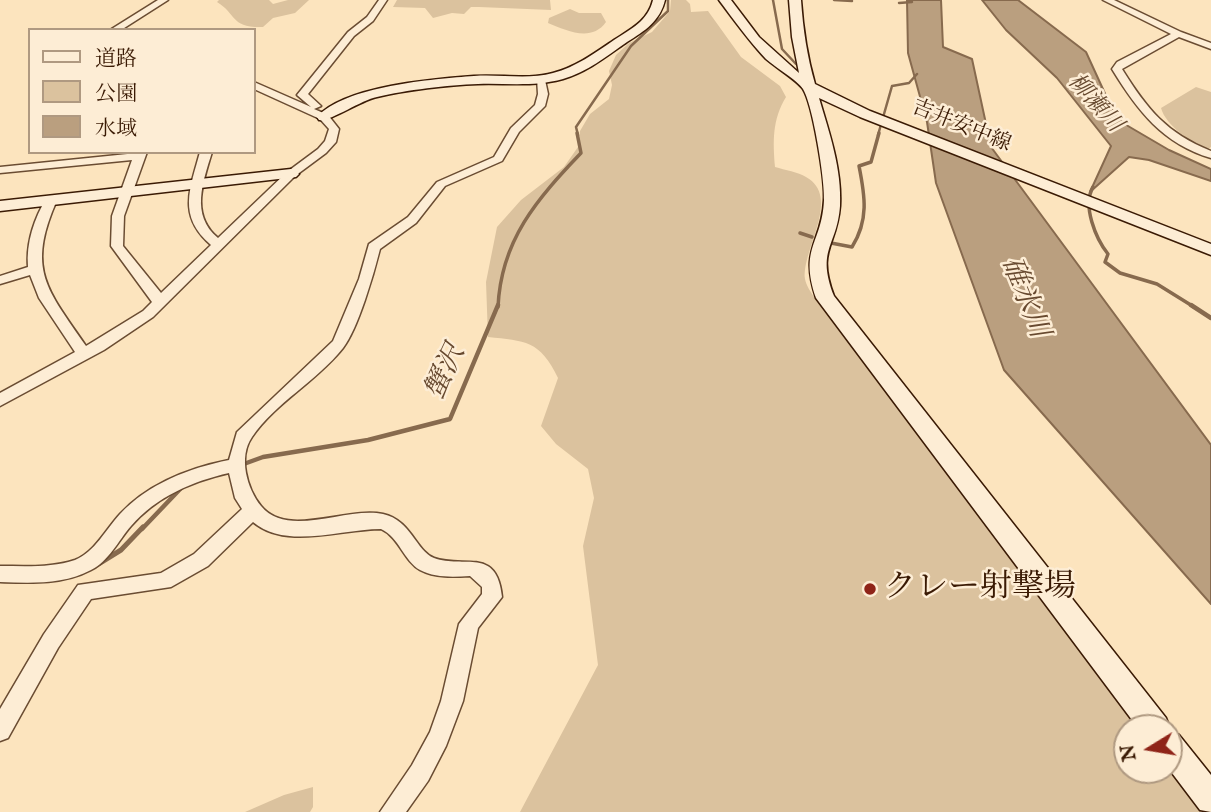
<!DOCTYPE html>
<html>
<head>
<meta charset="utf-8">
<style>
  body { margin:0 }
  #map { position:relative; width:1211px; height:812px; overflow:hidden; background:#fce4be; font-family:"IM FELL English","Noto Serif JP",serif }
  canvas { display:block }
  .legend { position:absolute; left:28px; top:28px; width:228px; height:126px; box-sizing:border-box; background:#fdedd5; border:2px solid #af9981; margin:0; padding:9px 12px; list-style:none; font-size:21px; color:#3a1a04 }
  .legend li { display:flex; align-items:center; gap:14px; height:35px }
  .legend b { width:35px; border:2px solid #af9981 }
  .north { position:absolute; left:1113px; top:714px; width:70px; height:70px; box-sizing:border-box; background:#fdedd5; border:2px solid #af9981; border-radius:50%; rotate:259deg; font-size:19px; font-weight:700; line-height:28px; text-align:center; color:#3a1a04 }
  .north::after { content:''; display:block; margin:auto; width:24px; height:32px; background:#8f2418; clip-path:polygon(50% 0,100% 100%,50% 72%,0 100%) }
</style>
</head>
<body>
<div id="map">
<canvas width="1211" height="812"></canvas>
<ul class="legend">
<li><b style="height:9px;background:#fdedd5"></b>道路</li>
<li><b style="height:19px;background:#dbc29e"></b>公園</li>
<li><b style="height:19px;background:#ba9f7f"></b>水域</li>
</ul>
<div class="north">N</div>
</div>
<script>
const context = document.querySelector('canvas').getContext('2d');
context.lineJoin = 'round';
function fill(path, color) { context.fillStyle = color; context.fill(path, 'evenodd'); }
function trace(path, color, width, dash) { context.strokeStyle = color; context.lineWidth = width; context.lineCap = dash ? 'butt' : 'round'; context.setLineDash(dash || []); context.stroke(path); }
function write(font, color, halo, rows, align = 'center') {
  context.font = font + ' "IM FELL English","Noto Serif JP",serif'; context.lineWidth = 5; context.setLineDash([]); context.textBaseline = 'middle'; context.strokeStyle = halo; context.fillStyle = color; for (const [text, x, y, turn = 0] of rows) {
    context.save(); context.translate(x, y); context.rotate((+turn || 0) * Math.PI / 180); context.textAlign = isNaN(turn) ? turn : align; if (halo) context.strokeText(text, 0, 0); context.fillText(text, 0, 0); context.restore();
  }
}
const green = new Path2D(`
  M219,0h50l4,4 15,-4h21l-14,13 -22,5 -10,9c-33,1 -26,-13 -46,-25z
  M397,0h153l1,10 -72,-3h-8l-7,7 -12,-1 -19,5 -8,-10 -32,-1z
  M671,0h15l4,4 1,8 17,-1 33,46 39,29 6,11c-14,23 -13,44 -11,70 10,3 23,5 31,10 36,20 -4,72 -1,102 2,12 19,30 26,41l312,408h-16v42h42v-7l37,49h-686l78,-147 -15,-119 11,-48 -6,-29 -32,-25 -15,-18 17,-48c-18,-38 -33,-37 -70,-41l-2,-55 11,-55 24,-27 43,-33 14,-20 2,-16 10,-17 19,-15 3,-14 -3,-14 7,-16 13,-12 23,-11 18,-21z
  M570,9l9,4h22l5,9c-15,21 -40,8 -58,1l1,-5z
  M1196,87l15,5v55l-4,3c-16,-8 -41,-24 -46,-42z
  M313,787v20l-3,5h-65l39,-17z`);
const water = new Path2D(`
  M907,0h34l2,47 29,12 19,88 220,298v159l-207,-234 -68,-187 -9,-61 -19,-69z
  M982,0h36l68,52 27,59 15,15 41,24 42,19v12l-62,-21 -20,-3 -39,35 21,-46 -54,-68 -51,-48z`);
const streamFar3 = new Path2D(`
  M773,0l9,49 14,15
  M834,0l18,1
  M899,3l13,-1
  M578,135l-2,-8 55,-81 37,-35v-11
  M878,135l14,-49 17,-3 8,-9`);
const streamFar2 = new Path2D(`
  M1093,187c-11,19 3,52 15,67l-3,8 15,11 37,11 37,23
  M800,233l12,4
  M831,243l21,4c17,-27 13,-51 7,-81l12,-4 8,-29
  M498,307c3,-67 39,-108 83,-154l-4,-20`);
const streamFar1 = new Path2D(`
  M1191,305l20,13
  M241,465l22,-8 105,-17 82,-21 48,-114
  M142,529l41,-43`);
const stream = new Path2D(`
  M100,563l21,-13 22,-23`);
const street = new Path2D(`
  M158,0h10l-47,30h-11z
  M379,0h8l-14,21 -19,15 -46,58 13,12 -7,3 14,6 11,14 -3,13 -10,11 -31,23 -142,141 -49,33 -104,56v-13l75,-41 -36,-54 -9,-23 -30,9v-8l28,-9c-2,-24 6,-48 19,-70l4,-1 6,4c-31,70 -10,89 29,146l57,-35 9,-9 -41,-56 1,-30 20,-56 -132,13v-6l147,-15 -23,64 -1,30 38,47 50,-48c-34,-29 -21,-56 -11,-93h12c-9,30 -22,63 6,86l69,-66 31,-23 7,-8 4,-12 -9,-10 -66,-30v-7l57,25 -14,-12 51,-63 19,-15z
  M1103,0h11l67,32 30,11v6l-32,-12 -57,32c25,40 44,64 89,82v7c-48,-14 -74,-48 -99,-89l5,-7 54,-28z
  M537,78l8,2 3,14 -3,12 -26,26 -17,29 -57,25 -29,37 -36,26c-6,24 -22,80 -37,99 -26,33 -68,55 -91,89 -14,20 -5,52 9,69 27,33 86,0 122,8 28,6 33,37 51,44 30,11 63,-12 68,39l-24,31 -15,73 -17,45 -18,35 -22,31h-26l32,-47 18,-33 11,-31 18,-77 23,-30v-7l-12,-11c-17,1 -35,2 -50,-6 -16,-9 -21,-33 -39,-41 -40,0 -95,21 -128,-7l-45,44 -37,21 -80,12 -33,49 -50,90 -8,3v-32l44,-75 34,-49 83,-12 33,-19 48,-45 -7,-11 -6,-25c-36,8 -73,24 -98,53 -13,15 -22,35 -40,44 -28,15 -61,13 -91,12v-16c24,0 52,2 75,-6 20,-8 31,-31 45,-46 28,-30 69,-46 109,-54l8,-28 96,-91 26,-62 10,-35 39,-27 29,-35 57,-25 17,-29 24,-23 3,-11z`);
const secondary = new Path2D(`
  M653,0h12c-5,21 -20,31 -38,42 -20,14 -40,30 -64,37 -28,8 -57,4 -85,5 -30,1 -72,6 -101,13 -16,3 -47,25 -58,23l-2,-3c28,-31 116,-38 157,-41 26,-2 54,4 79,-3 23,-6 42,-20 61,-33 17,-11 34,-19 39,-40z
  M719,0h12l28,37 40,36 -7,-36 -3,-37h12c2,29 6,56 14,84l55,27 341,133v11l-351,-138 -41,-19c10,34 23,71 21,108 -3,41 -24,43 -6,90l332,422 4,10 -1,3 10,4 32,40v37l-11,-2 -31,-41v-41h-31l-322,-430c-17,-51 6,-54 8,-98 1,-20 -11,-95 -21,-111 -5,-8 -28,-22 -37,-30 -17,-18 -32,-39 -47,-59z
  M291,169l5,2 3,3 -3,3 -296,34v-10z`);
const markers = [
  [870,589,7,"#8f2418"]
];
const farStreetnames = [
  ["吉井安中線",961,127,22]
];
const farWaternames = [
  ["柳瀬川",1094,104,48]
];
const waterNames = [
  ["碓氷川",1023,298,68],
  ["蟹沢",447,373,-65]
];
const nearPoinames = [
  ["クレー射撃場",884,589]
];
fill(green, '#dbc29e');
fill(water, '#ba9f7f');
trace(water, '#876a4e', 2);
trace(streamFar3, '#876a4e', 2.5);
trace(streamFar2, '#876a4e', 3.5);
trace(streamFar1, '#876a4e', 4.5);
trace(stream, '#876a4e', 5);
trace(street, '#6a4c32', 3);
trace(secondary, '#3a1a04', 3);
fill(street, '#fdedd5');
fill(secondary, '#fdedd5');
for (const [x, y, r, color] of markers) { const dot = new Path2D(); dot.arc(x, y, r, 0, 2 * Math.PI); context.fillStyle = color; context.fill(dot); trace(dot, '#fdedd5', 2.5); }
write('21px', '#3a1a04', '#fdedd5', farStreetnames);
write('italic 23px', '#67492f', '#fdedd5', farWaternames);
write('italic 28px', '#67492f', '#fdedd5', waterNames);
write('32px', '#3a1a04', '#fdedd5', nearPoinames, 'left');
</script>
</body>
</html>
